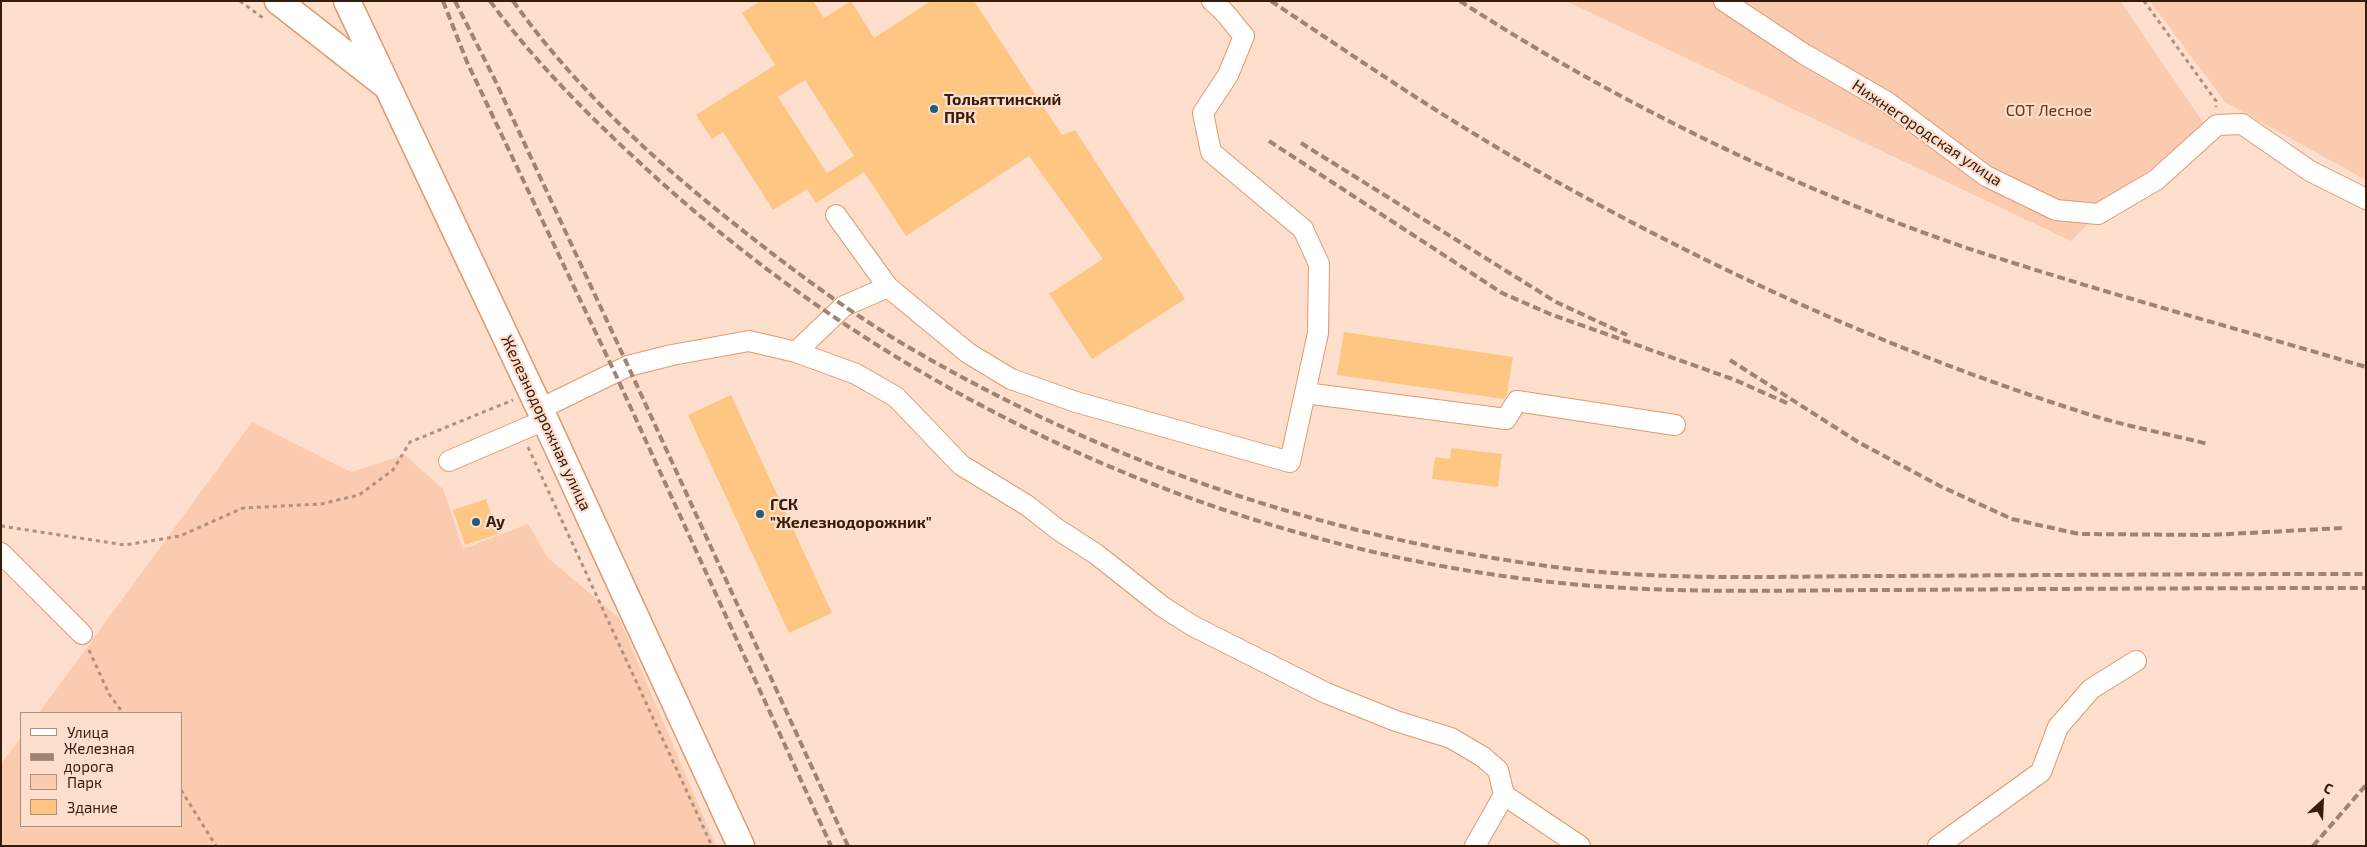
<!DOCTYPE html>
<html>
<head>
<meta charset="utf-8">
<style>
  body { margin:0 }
  #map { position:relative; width:2367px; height:847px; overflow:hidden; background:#fedecd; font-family:"Exo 2",sans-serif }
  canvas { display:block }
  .frame { position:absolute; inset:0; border:2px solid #381c0a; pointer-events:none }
  .legend { position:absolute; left:20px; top:712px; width:162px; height:115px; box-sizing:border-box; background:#fedecd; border:1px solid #af907f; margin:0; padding:6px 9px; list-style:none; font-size:15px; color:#381c0a }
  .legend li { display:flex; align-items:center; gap:10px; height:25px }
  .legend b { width:25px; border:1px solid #af907f }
  .north { position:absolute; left:2297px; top:777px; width:50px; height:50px; -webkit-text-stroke:4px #fedecd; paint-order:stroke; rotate:25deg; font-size:14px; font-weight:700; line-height:20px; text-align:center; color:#381c0a }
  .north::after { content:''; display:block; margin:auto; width:18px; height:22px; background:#381c0a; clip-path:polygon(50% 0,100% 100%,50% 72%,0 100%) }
</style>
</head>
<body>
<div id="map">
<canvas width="2367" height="847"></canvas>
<div class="frame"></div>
<ul class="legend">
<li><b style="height:6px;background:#fff"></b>Улица</li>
<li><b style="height:6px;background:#a18372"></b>Железная дорога</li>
<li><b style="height:14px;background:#fbcbb0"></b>Парк</li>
<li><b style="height:14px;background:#fec683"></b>Здание</li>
</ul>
<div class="north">С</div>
</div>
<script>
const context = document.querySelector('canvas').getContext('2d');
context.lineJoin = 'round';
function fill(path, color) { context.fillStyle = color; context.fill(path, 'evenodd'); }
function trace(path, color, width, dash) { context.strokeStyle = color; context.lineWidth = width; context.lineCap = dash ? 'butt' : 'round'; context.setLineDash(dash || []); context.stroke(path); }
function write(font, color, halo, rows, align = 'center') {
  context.font = font + ' "Exo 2",sans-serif'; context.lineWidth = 4.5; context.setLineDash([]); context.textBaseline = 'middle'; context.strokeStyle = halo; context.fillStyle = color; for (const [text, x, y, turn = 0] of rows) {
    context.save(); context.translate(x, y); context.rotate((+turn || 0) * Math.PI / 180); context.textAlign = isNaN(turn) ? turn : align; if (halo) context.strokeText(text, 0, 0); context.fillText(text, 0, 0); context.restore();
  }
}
const green = new Path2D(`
  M1566,1h554l85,124 -97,78 -37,38z
  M2150,1h216v179l-141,-78z
  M252,422l99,50 54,-17 38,34 20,60 65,-25 19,33 72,61 97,228h-715v-82l20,-27v89h160v-113h-142z`);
const building = new Path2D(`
  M760,1h53l11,17 27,-17 23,37 57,-37h43l88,134 13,-5 110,169 -93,60 -43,-65 54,-35 -74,-103 -123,80 -42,-64 -48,31 -9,-14 -34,21 -50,-78 -11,7 -16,-24 79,-50 -33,-52zM805,80l49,76 -27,17 -49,-76z
  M1344,332l169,25 -6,37 -3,5 -167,-24z
  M731,395l101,218 -43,20 -101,-218z
  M1451,448l51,6 -4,33 -66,-8 3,-22 15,2z
  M486,499l12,35 -33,11 -12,-35z`);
const path = new Path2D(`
  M240,1l23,17
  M2144,1l72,100v6
  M528,447l184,399
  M1,526l124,19 55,-9 63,-28 78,-4 38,-9 34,-25 17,-28 103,-42
  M89,650l20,44 14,19
  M181,790l35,56`);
const minor = new Path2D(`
  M1724,1l80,53 83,48 99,74 70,34 42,4 58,-34 61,-55 25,-1 68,47 56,28
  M836,215l52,72 80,66 43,26 65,23 214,60 28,-129 1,-69 -16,-35 -92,-77 -8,-39 25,-38 16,-39c-11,-12 -19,-26 -32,-35
  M796,352l48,-46 44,-19
  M1305,393l201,26 11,-18 158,24
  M540,409l88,-43 44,-11 77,-14 47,11 60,22 40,23 65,68 67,41 29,23 39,25 67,53 30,19 133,67 70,28 55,17 32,19 15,13 6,25 -29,51
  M449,461l96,-41
  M1,553l81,81
  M1504,795l76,51
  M1938,846l103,-74 17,-45 33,-38 45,-28`);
const major = new Path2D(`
  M278,1l106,83
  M347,1l198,419 196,426`);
const rail = new Path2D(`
  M443,1l24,61 147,309 217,475
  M455,1l39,77 134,288 220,480
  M490,1c47,64 104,120 162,173 253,230 578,377 918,410 107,10 214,6 320,6 159,-1 317,-2 476,-2
  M513,1c59,83 135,154 214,217 59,47 118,92 183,130 204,119 426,193 661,221 105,12 211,7 316,7 160,-1 319,-2 479,-2
  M1271,1c84,56 168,114 256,164 179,102 367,188 564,250 38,12 78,19 117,29
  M1460,1c152,99 333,187 504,246 133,44 268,80 402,120
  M1269,141l233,152 48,21 185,66 54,24
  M1301,143l255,159 71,33
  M1730,360l128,82 82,44 72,33 67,15 131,1 133,-7
  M2313,846l53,-61`);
const markers = [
  [934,109,5,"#245d76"],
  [760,514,5,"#245d76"],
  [476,522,5,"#245d76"]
];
const poiNames = [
  ["Тольяттинский",944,100],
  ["ПРК",944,118],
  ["ГСК",770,505],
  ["\"Железнодорожник\"",770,523],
  ["Ау",486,522]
];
const parkNames = [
  ["СОТ Лесное",2049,111]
];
const streetNames = [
  ["Нижнегородская улица",1927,133,34],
  ["Железнодорожная улица",546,423,65]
];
fill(green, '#fbcbb0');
fill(building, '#fec683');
trace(minor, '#e2996e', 22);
trace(major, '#e2996e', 29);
trace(path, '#b09180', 3, [4, 4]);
trace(minor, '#fff', 20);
trace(major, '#fff', 26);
trace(rail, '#a18372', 4, [8, 4]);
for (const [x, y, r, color] of markers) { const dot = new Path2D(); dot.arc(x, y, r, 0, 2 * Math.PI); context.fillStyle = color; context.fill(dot); trace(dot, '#fedecd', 2); }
write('bold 16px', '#381c0a', '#fedecd', poiNames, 'left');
write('16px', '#6f3610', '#fedecd', parkNames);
write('16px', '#381c0a', '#fedecd', streetNames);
</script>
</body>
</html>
